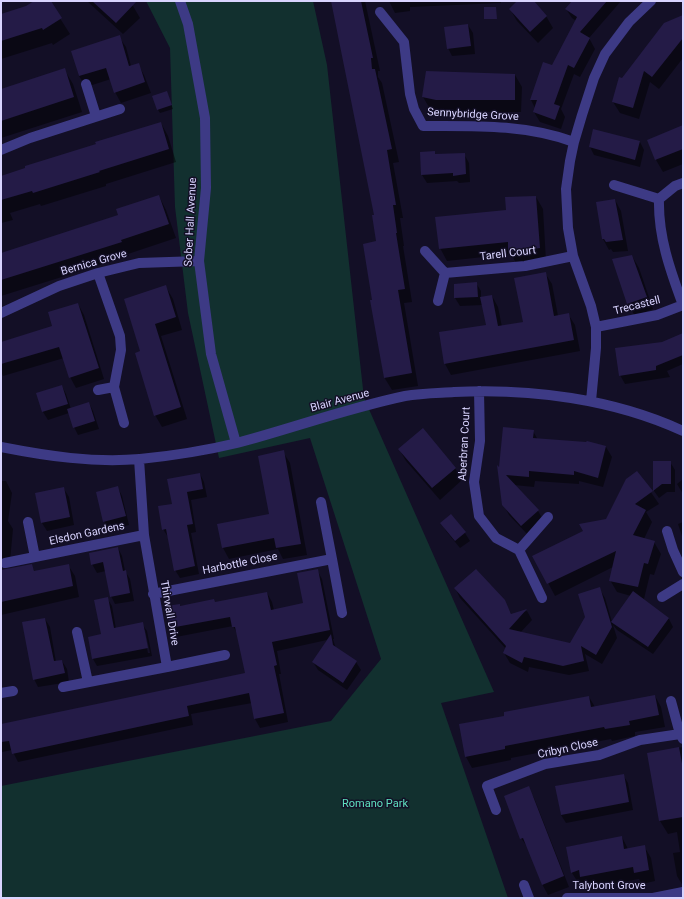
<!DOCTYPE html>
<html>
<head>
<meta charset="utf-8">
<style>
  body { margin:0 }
  #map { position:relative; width:684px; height:899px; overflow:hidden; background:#130f26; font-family:Roboto,sans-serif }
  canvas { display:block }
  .frame { position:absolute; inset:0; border:2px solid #d9d4ff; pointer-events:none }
</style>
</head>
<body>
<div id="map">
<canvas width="684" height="899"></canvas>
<div class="frame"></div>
</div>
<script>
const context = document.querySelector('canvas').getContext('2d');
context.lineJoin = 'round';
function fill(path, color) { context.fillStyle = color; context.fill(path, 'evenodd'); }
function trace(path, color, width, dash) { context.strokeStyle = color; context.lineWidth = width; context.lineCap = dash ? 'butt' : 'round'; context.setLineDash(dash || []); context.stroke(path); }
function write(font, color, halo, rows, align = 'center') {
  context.font = font + ' Roboto,sans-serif'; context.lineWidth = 3; context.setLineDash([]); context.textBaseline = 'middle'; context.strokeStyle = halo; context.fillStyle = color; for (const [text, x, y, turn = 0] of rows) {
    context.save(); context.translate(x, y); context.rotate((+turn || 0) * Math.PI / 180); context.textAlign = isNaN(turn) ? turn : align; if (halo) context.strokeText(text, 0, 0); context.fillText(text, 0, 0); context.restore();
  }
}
const green = new Path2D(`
  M146,1h167l14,64 37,333 130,294 -53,11 67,195h-507v-112l330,-65 50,-62 -71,-221 -91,20 -31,-145 -13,-106 -5,-159z`);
const shadow = new Path2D(`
  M36,1h13l21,33 -17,11 -1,-2 -51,16v-44l26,-8z
  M87,1h40l6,5 7,12 -17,16z
  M332,1h33l15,70h-2v6l4,6 17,79 -6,1 10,55h-3l4,28h-1l9,56 -8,1 14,83 -26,4 -8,-13 -11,-77 4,-58 -2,-26z
  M389,1h112v2l-91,4v4l-15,2z
  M518,1h14l14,15 7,12 -15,15 -21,-22 -7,-12z
  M573,1h48l-32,37 6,11 -15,28 -6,-3 -13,35 4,8 -4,12 -21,-7 -6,-10 1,-4 -4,-8 13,-36 8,3 24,-46 -4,-3 -6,-9z
  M683,16v42l-24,31 -9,-7 -11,37 -19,-6 -7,-11 10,-23z
  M468,25l5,8 2,21 -23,2 -4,-8z
  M119,37l7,10 5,19 7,-2 6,11 7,18 -30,10 -6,-11 -4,-13 -25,8 -7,-11 -7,-25z
  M64,69l9,15 9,28 -81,26v-48z
  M515,75l7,12 -1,25h-77l-14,-3 -7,-12z
  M167,92l6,17 -13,4 -2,-3z
  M161,123l7,13 8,26 -70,22v2l-65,20 -1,-2 -30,9 3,7 -12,3v-43z
  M683,126v38l-20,8 -7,-12 -8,-20z
  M594,130l46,12 4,8 -4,17 -46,-12 -4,-8z
  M434,152l2,3 28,-1 5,9 1,19 -11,1 -2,-2 -30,2 -5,-8z
  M159,196l7,14 10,28 -48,16 1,2 -128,40v-42l119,-38z
  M536,197l7,12 3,52 -30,2 -5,-9 -64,7 -7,-13 67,-37z
  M615,200l6,11 7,40 -15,1 -2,-3 -2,1 -6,-11z
  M632,256l7,12 14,41 -18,7 -7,-12 -15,-44z
  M545,273l7,11 6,32 10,-2 7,11 5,26 -129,24 -6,-11 42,-39 -4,-20 -23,1 -5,-8v-13l21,-2 5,8v7l11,-2 6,11 4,20 22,-5z
  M166,287l7,12 9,31 -21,6 26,83 -25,8 -7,-12 -14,-63z
  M78,304l6,11 20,64 -28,9 -6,-11 -6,-19 -61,18 -2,-4v-29l53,-16z
  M683,334v30l-16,7 3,6 -45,7 -5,-9 42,-32z
  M62,386l4,8 5,15 18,-6 4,8 6,18 -21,6 -4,-8 -5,-14 -21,7 -5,-8 -5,-19z
  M533,431l5,9 49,3v-1l19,5 6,10 -9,30 -24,-6v3l-44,-3 -1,6 -20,-2 24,26 6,10 -16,14 -19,-20 -6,-11 -4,-36z
  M399,449l56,19 7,12 -22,20 -34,-39z
  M283,452l7,11 17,92 -24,4 -5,-10 -49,10 -6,-11 48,-33z
  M654,462h16l5,8v22h-8l-8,6 -5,-7z
  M637,472l22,32 -13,8 6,10 -8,17 10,3 7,12 -7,21 -4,-1 -6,25 -5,-2 30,22 4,8 -20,27 -36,-24 -4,-5 4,13 -15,26 -17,-10 4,17 -20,4 -40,-8 -1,5 -18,-9 -6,-10 2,-4 -46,-51 -5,-10 49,13 8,14 15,-4 5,9 -12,13 50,11 16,-27 13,-29 6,10 7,24 19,-26 -14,-4 -7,-12 3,-13 -58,29 -21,-40 73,-36z
  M200,474l4,8 3,15 -16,3 5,32 -5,1 8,41 -19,4 -5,-8 -7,-33 -5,-8 10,-24z
  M683,479v15l-6,-10z
  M1,481h5l6,12 -4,28 5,8 -3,32 -9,-1z
  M118,488l4,8 7,29 -20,5 -5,-9z
  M64,489l5,8 5,28 -27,6 -5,-8 -6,-29z
  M683,522v17l-5,-15z
  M442,523l23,10 5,8 -10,7 -14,-17z
  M118,548l4,8 3,15 5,8 4,22 -19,3 -4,-8 -5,-25 -9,2 -5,-9z
  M68,565l7,11 4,21 -78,18v-44l31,-5 3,6z
  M317,570l5,9 12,60h-1l3,10 20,13 5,8 -14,20 -29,-20 -5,-8 14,-22 -50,11 4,23h-2l9,48 -28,6 -5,-9 -3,-16 -61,11 2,11 -175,37 -6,-12 -10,2 -1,-1v-26l245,-51 -8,-39 -5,-9 -57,11 -5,-9 -4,-21 48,-4 52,-10 5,9 2,8 31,-6z
  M107,598l5,8 4,23 26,-5 5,7 5,25 -55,10 -4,-7 9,-24zM143,630h2l5,23h-2z
  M45,619l5,8 6,35 6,-1 5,8 2,13 -31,5 -4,-8z
  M655,696l6,11 4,20 -30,5v4l-23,5 -1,-2 -100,19v2l-39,8 -6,-11 39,-40 84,-20 6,10z
  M683,747v139l-6,-10 -4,-23 7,-1 -3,-20 -9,2 -8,-13 -12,-67z
  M623,775l5,8 5,27 -67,13 -5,-8 -5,-28z
  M528,788l6,10 35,89 -21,8 -6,-11 -14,-36 -7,-10z
  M622,837l6,12 16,-3 7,12 4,23 -13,3 -3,-5 -51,9 -4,-6 -5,2 -7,-11 -5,-26z`);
const building = new Path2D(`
  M34,1h17l11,17 -19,12 -1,-2 -41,13v-27l25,-8z
  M92,1h45l-21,22z
  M331,1h30l12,57h-2l1,11h3l17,80 -5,1 9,55h-3l4,28h-1l9,56 -7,1 14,83 -28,5 -14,-78h2l-9,-56 13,-3 -4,-26h2z
  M517,1h17l13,15 -17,16 -21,-23z
  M572,1h35l-27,31 10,6 -16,30 -6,-3 -14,39 6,2 -5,14 -22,-8 4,-12h-7l13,-38 9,3 25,-48 -12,-8z
  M484,7h12l1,12h-13z
  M683,15v23l-31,39 -8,-6 -11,37 -21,-6 7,-25 3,1 42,-55z
  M468,24l3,22 -24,3 -3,-22z
  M120,35l9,31 10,-3 6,19 -31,11 -8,-25 -27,8 -8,-25z
  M65,68l9,29 -73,24v-32z
  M426,71l89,3v26h-79l-14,-3z
  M167,91l5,14 -15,5 -5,-14z
  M161,122l8,27 -70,22 1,1 -67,21 -1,-2 -31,9v-24l24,-8v-2l71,-22 -1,-2z
  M683,125v24l-28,11 -8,-20z
  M593,129l47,12 -5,19 -46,-13z
  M435,151v3l30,-1 1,21 -13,2v-3l-32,2 -1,-23z
  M159,195l10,29 -48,16 1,2 -121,38v-27l117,-38 -2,-6z
  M536,196l4,52 -32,4v-10l-69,7 -4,-32 71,-7 -1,-13z
  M615,199l8,41 -17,2 -2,-3h-2l-6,-37z
  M632,255l15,42 -20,7 -15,-45z
  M546,272l8,44 15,-3 5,27 -130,24 -5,-32 47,-7 -6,-28 12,-2 6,31 25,-4 -9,-44z
  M477,282l1,15 -24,1v-14z
  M166,285l10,32 -21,7 26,83 -27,9 -19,-63 5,-2 -16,-52z
  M78,303l21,65 -30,10 -10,-31 -58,17v-22l51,-16 -4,-14z
  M683,333v22l-27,11v4l-37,6 -4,-28 47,-6z
  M62,385l6,19 -26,8 -6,-19z
  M89,402l6,19 -22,7 -6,-19z
  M503,427l31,3 -1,8 53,4 1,-1 19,5 -8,32 -24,-7v4l-45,-4v6l-23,-2 33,35 -18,16 -19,-21 -5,-40 2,2z
  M423,428l33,40 -24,20 -34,-39z
  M284,450l17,94 -25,4 -2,-10 -52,10 -5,-24 52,-10 -11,-58z
  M653,461h18v23h-9l-9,7z
  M637,471l16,20 -18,13 11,6 -13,25 22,6 -7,23 -4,-1 -6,24 -29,-6 7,-30 -69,33 -15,-28 51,-25 -4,-7 27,-5 20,-40z
  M200,473l3,16 -16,3 6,32 -6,1 8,41 -21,5 -8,-42 -4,1 -4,-24 14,-2 -5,-25z
  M118,486l8,30 -23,6 -7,-30z
  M64,487l6,30 -29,6 -6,-30z
  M451,514l15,18 -11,9 -15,-18z
  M118,547l5,24 3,-1 4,23 -20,4 -7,-35 -12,3 -2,-12z
  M32,564l2,7 35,-7 4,22 -72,16v-32z
  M318,569l12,61 -58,12 5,23 -3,1 10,47 -30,6 -5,-26 -62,13 2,10 -177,38 -3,-13 -8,1v-18l244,-51 -10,-46h-3l-2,-10 -60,11 -4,-22 14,-2v2l34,-7 1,3 52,-10 4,18 32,-7 -6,-30z
  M476,569l29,31 6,14 16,-5 -18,20 61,14 15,-26 -7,-23 22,-7 12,40 -16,28 -15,-9 3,15 -21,5 -39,-9 -2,6 -19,-10 3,-7 -52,-58z
  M633,591l36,27 -21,29 -37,-25z
  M108,597l6,31 29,-6 5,26 -56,11 -4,-22 13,-3 -7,-34z
  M45,618l9,43 8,-1 3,13 -32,7 -11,-58z
  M331,634l2,11 24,16 -14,22 -31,-21z
  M655,695l4,20 -30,6 1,4 -25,4 -1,-2 -99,19v3l-40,8 -6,-33 45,-8v-4l85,-16 2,11z
  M679,747l4,22v48l-24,4 -12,-68z
  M624,774l5,28 -68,13 -6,-29z
  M529,786l35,90 -22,9 -19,-47 -3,1 -16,-43z
  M622,836l2,13 21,-4 4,25 -15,3 -1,-6 -53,10 -1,-7 -8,3 -5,-26z`);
const minor = new Path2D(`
  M180,1l8,23 17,94 1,70 -7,73 12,93 25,89
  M380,12l24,30 6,52 4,15 9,17c51,0 102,-2 151,16
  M86,84l10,32
  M1,150l29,-12 90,-29
  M614,185l45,14
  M425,251l20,22 80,-7 48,-10
  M98,273l22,63 1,14 -7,37 10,36
  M438,301l7,-28
  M1,313l58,-27 39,-13 41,-10 60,-2
  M596,327l61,-12 26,-10c-13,-35 -25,-69 -24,-106l16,-13 8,-3
  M98,390l16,-3
  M479,391l1,50 -6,41 5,34 17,22 23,12 23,48
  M591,401l5,-53v-21l-5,-21 -18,-50 -5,-28 -2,-39 4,-28 4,-19 8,-27 12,-37 11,-24 24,-32 22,-21
  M1,447c46,9 92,16 139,12 30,-3 68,-9 97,-16 56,-15 111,-35 168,-47 16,-3 33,-3 49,-4 76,-4 160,7 229,39
  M28,522l7,35
  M667,531l6,19 10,22
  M519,550l29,-33
  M332,559l10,54
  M5,563l139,-28
  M153,594l179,-35 -11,-57
  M662,597l21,-13
  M77,632l11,50
  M167,667l58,-12
  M63,687l104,-20 -23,-132 -5,-76
  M1,693l12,-2
  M671,701l9,33 3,5
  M496,810l-9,-24 58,-22 54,-9 41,-15 40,-6
  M524,885l5,13
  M567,898h85
  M653,898l30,-6`);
const streetNames = [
  ["Sennybridge Grove",473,115,3],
  ["Sober Hall Avenue",191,222,-87],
  ["Tarell Court",508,254,-7],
  ["Bernica Grove",94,263,-16],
  ["Trecastell",637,306,-14],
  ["Blair Avenue",340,401,-15],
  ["Aberbran Court",465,444,-87],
  ["Elsdon Gardens",87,534,-12],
  ["Harbottle Close",240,564,-11],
  ["Thirwall Drive",169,613,80],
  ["Cribyn Close",568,749,-12],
  ["Talybont Grove",609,886]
];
const parkNames = [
  ["Romano Park",375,804]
];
fill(green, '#12302f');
fill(shadow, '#0007');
fill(building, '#241b47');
trace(minor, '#3d3a85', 10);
write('11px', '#d9d4ff', '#130f26', streetNames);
write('11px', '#5fe0c0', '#130f26', parkNames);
</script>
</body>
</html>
